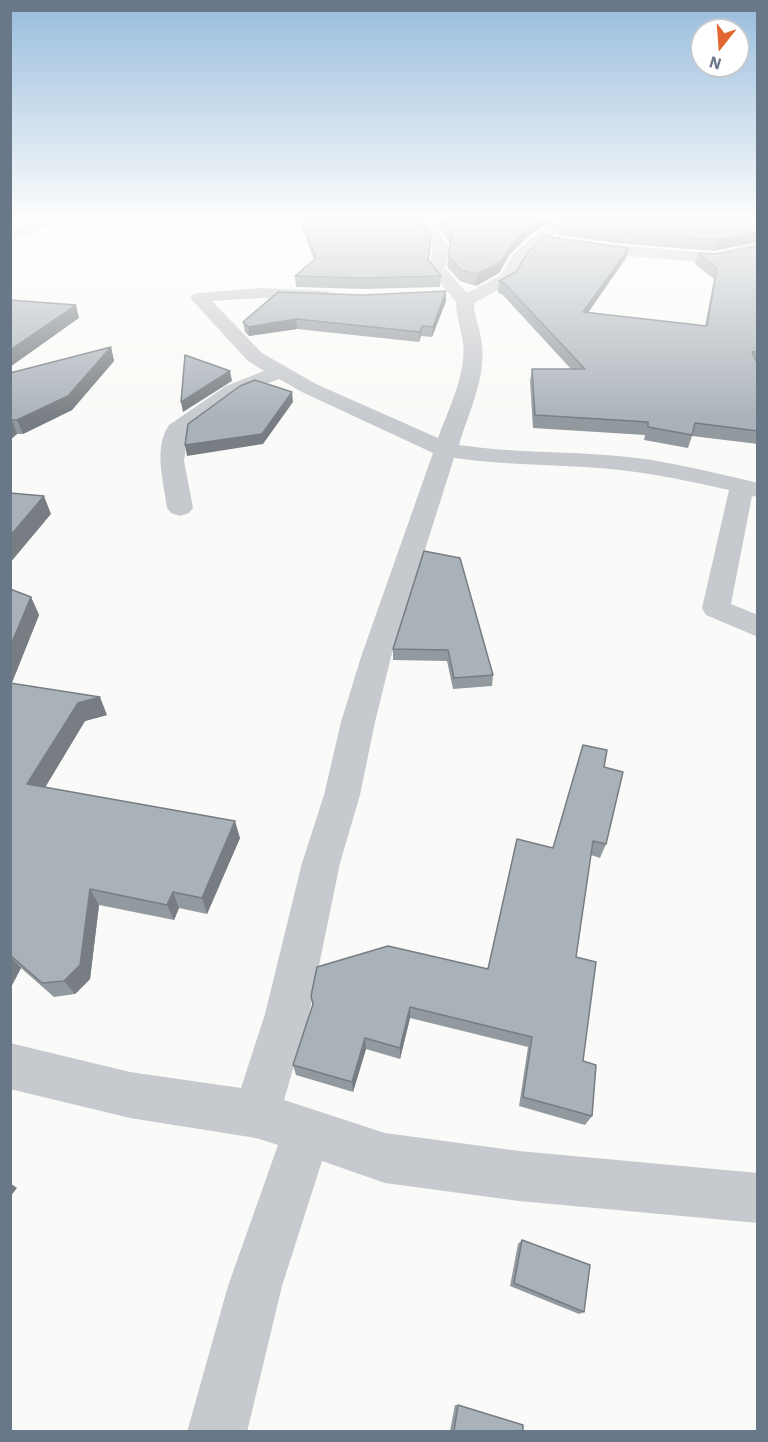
<!DOCTYPE html>
<html>
<head>
<meta charset="utf-8">
<style>
  body { margin:0 }
  #map { position:relative; width:768px; height:1442px; overflow:hidden; background:#fafaf8; font-family:"IBM Plex Sans",sans-serif }
  canvas { display:block }
  .frame { position:absolute; inset:0; border:12px solid #697888; pointer-events:none }
  .north { position:absolute; left:690px; top:18px; width:60px; height:60px; box-sizing:border-box; background:#fff; border:2px solid #c3c9cf; border-radius:50%; rotate:197deg; font-size:16px; font-weight:700; line-height:24px; text-align:center; color:#697888 }
  .north::after { content:''; display:block; margin:auto; width:21px; height:27px; background:#e16630; clip-path:polygon(50% 0,100% 100%,50% 72%,0 100%) }
</style>
</head>
<body>
<div id="map">
<canvas width="768" height="1442"></canvas>
<div class="frame"></div>
<div class="north">N</div>
</div>
<script>
const context = document.querySelector('canvas').getContext('2d');
context.lineJoin = 'round';
function fill(path, color) { context.fillStyle = color; context.fill(path, 'evenodd'); }
function trace(path, color, width, dash) { context.strokeStyle = color; context.lineWidth = width; context.lineCap = dash ? 'butt' : 'round'; context.setLineDash(dash || []); context.stroke(path); }
const street = new Path2D(`
  M43,218h19l-2,3 -50,20v-10z
  M416,218h14l19,29 -4,21 22,25 34,-18 11,-19 21,-20 28,-18h16l-25,18 63,9 98,8 45,-10v10l-45,10 -98,-8 -73,-11 -17,17 -12,21 -39,21c0,15 7,27 8,42 4,33 -14,69 -23,100 53,8 106,6 159,11 47,4 93,16 140,27v14l-6,-1 -21,108 27,11v22l-52,-22 -4,-7 27,-118c-36,-8 -72,-16 -109,-20 -55,-6 -110,-4 -166,-12l-63,199 -16,65 -15,73 -20,68 -31,151 -25,86 101,33 134,18 239,22v50l-239,-22 -134,-18 -63,-22 -40,125 -35,146h-60l41,-146 50,-141 -22,-7 -126,-20 -120,-29v-46l120,29 111,16 24,-74 37,-151 22,-68 17,-73 20,-65 72,-204 -131,-61 -23,-13 -39,15 -52,39 -4,28 9,47 -4,5 -9,3 -9,-3 -4,-5c-3,-25 -14,-60 2,-83l57,-39 38,-15 -16,-10 -58,-63 3,-4 6,-1 61,-5 68,3 3,4 -3,4 -6,1 -62,-2 -48,3 50,52 54,31 122,54c10,-27 29,-66 25,-95 -2,-14 -7,-27 -7,-41l-27,-33 4,-22z`);
const wall = new Path2D(`
  M280,218h139l12,29 -2,14 12,15 -1,11 -77,2 -67,-2 -1,-11 19,-16 -15,-41z
  M433,218h125l-27,16 -21,20 -11,19 -23,13 -16,-5 -13,-14 3,-23z
  M758,218v24l-45,9 -98,-8 -57,-8 1,-11z
  M758,246v198l-66,-8 -4,12 -44,-8 1,-5 -112,-7 -3,-47 2,-12h39l-69,-75 -4,-1 1,-12 127,-23 -38,54 117,14 9,-47 -19,-15 3,-11 19,1z
  M446,301l-14,36 -11,-1 -2,6 -122,-13 -48,7 -4,-4 -2,-10z
  M111,347l3,14 -42,49 -49,24h-6l-7,6v-67z
  M424,551l69,124 -1,11 -39,3 -6,-28 -54,-1v-11z
  M10,589l21,8 8,18 -27,68 95,32 -22,6 -40,66 195,51 -33,76 -28,-6 -5,12 -75,-15 -9,74 -15,15 -21,3 -33,-29 -11,21z
  M604,767l2,77 -6,14 -9,-3 -15,102 7,104 9,55 -7,9 -66,-19 9,-59 -118,-29 -10,41 -34,-10 -13,43 -57,-17 -3,-10 20,-59 -2,-10 176,-27 66,-121z
  M522,1240l62,72 -5,2 -69,-28 8,-42z
  M455,1405h3l65,26h-73z`);
const shadedWall = new Path2D(`
  M543,218h15l-27,16 -21,20 -11,19 -23,13 1,-12 56,-50z
  M758,232v10l-45,9 3,-11z
  M629,248l-3,10 -45,65 2,-11z
  M446,291v10l-14,36 1,-10z
  M76,305l3,13 -69,49v-17z
  M296,319l1,10 -48,7 -1,-9z
  M422,326l-1,10 -2,6 1,-10z
  M111,347l3,14 -42,49 -49,24 -6,-14z
  M230,371l2,10 -49,31 -2,-10z
  M292,392l1,10 -30,42 -76,12 -2,-11z
  M12,420l5,14 -7,6v-19z
  M44,496l7,18 -41,49v-27z
  M31,597l8,18 -29,72v-40z
  M100,697l7,18 -22,6 -48,80 -10,-17 51,-81z
  M235,821l5,17 -33,76 -5,-16z
  M90,889l9,16 -9,74 -15,15 -11,-13z
  M173,892l6,16 -5,12 -7,-15z
  M10,956l11,12 -11,21z
  M410,1007v11l-10,41v-11z
  M365,1038l1,11 -13,43 -1,-10z
  M10,1183l7,5 -7,9z`);
const building = new Path2D(`
  M301,218h118l12,19 -3,23 13,16 -78,2 -68,-2 21,-18z
  M440,218h103l-10,6 -21,20 -11,18 -24,12 -16,-4 -13,-14 4,-21z
  M568,218h190v14l-42,8 -99,-8 -58,-8z
  M544,236l85,12 -46,64 124,14 10,-58 -19,-15 19,1 41,-8v106h-6l6,13v66l-63,-8 -3,12 -44,-8v-5l-113,-7 -3,-46h53l-81,-86 -5,-2 17,-9 12,-20z
  M446,291l-13,36 -11,-1 -2,6 -124,-13 -48,8 -5,-5 35,-30 85,3z
  M10,300l66,5 -66,45z
  M111,347l-43,49 -51,24h-5l-2,1v-48z
  M185,355l45,16 -49,31z
  M255,380l37,12 -30,42 -77,11 3,-21 52,-38z
  M10,493l34,3 -34,40z
  M424,551l36,7 33,117 -39,3 -6,-28 -55,-1z
  M10,589l21,8 -21,50z
  M10,683l90,14 -22,6 -51,81 208,37 -33,77 -29,-6 -6,13 -77,-16 -10,76 -16,16 -22,2 -32,-28z
  M583,745l24,5 -3,17 19,5 -17,72 -13,-3 -17,116 20,5 -13,99 13,4 -4,51 -69,-19 9,-60 -122,-30 -10,41 -35,-10 -13,44 -59,-17 20,-61 -2,-8 6,-29 71,-21 100,23 29,-130 36,9z
  M522,1240l68,25 -6,47 -70,-29z
  M458,1405l65,20v6h-69z`);
fill(street, '#c6c9cd');
fill(wall, '#92999f');
fill(shadedWall, '#777d82');
fill(building, '#aab2b9');
trace(building, '#777d82', 1.5);
const sky = context.createLinearGradient(0, 0, 0, 420);
sky.addColorStop(0, '#97bcdd');
sky.addColorStop(0.52, '#fdfdfc');
sky.addColorStop(1, '#fdfdfc00');
context.fillStyle = sky;
context.fillRect(0, 0, 768, 420);
</script>
</body>
</html>
